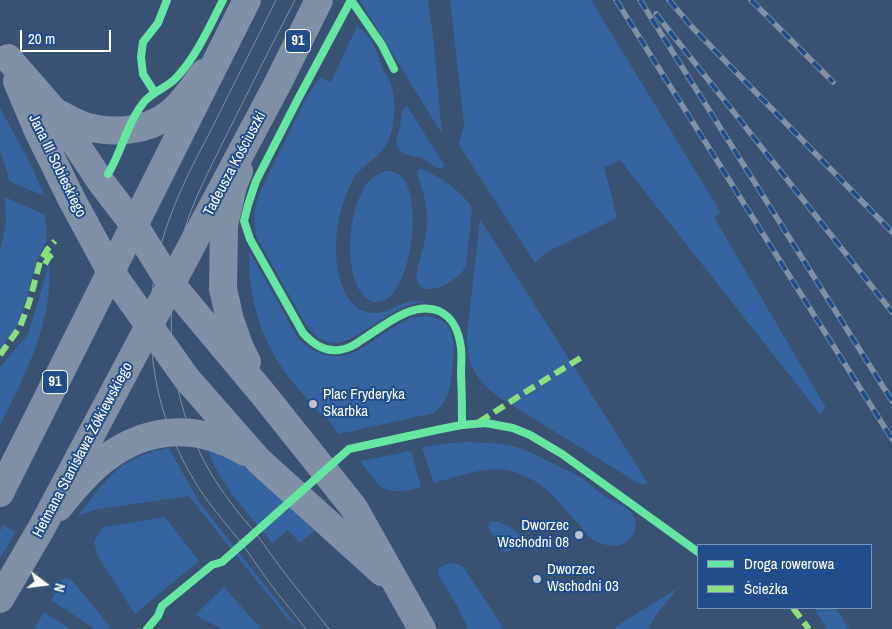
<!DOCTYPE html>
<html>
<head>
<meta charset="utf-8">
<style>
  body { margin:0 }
  #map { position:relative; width:892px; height:629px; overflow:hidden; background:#395172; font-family:"Archivo Narrow",sans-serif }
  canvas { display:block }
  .legend { position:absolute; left:697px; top:544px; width:175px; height:65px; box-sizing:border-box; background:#214d8a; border:1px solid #7a94b9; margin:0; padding:6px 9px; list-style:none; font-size:15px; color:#fff }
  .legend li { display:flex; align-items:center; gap:10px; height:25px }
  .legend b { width:25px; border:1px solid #7a94b9 }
  .north { position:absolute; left:20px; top:559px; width:50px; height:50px; -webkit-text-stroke:4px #214d8a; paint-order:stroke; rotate:105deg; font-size:14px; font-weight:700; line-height:20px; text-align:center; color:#fff }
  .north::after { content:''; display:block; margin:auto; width:18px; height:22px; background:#fff; clip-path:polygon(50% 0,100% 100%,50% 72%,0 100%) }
  .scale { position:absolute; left:20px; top:30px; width:91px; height:22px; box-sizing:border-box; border:2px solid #fff; border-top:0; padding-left:6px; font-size:15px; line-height:18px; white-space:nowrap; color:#fff; -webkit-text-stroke:4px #214d8a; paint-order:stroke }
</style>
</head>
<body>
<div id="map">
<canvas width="892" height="629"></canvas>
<ul class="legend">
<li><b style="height:6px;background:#66e7a1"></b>Droga rowerowa</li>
<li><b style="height:6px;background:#8de07e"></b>Ścieżka</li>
</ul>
<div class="north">N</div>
<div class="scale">20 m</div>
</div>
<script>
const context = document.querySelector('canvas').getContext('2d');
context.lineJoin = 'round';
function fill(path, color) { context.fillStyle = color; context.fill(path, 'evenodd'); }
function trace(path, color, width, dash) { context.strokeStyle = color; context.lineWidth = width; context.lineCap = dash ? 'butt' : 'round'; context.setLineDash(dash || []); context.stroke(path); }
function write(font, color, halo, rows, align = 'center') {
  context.font = font + ' "Archivo Narrow",sans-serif'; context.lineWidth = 4; context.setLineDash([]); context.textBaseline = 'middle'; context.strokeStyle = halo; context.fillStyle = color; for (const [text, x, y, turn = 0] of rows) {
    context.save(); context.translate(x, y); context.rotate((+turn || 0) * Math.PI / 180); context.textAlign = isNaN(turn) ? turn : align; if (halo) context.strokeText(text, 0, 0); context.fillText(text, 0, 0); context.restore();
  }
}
const green = new Path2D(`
  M360,0h68l5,36 9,98 -82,-133z
  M450,0h141l130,213 -7,4 112,191 -6,6 -200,-254 -16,7 13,51 -70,34 -12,11 -76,-118 5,-21z
  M357,26c16,12 18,21 24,38 2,8 8,13 10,20 5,15 4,35 0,50 -4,14 -14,22 -26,32 -3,3 -8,6 -10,10 -11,19 -18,44 -19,66 -1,26 6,72 40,71 10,0 19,-7 29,-10 8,-2 18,-2 26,-3 -11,3 -23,4 -33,10 -12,6 -24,15 -36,22 -24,15 -37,16 -56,-7l-49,-87c-5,-20 -3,-32 5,-50l43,-88 15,-23 11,5z
  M407,106l38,60 -3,2h-5l-12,-9 -21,-5 -6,-5 -2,-7 4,-15 2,-14 1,-4z
  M0,108l30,55 15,33 -36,-15 -2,-10 -7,-19z
  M421,169c17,6 42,23 51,39l-6,57c-3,9 -12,14 -19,19 -9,5 -27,10 -30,-4 -2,-8 8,-36 9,-46 4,-22 -2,-40 -9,-61l1,-3z
  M385,171c4,0 8,0 12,2 30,16 14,134 -22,129 -4,-1 -8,-3 -10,-5 -24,-24 -17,-97 7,-119 4,-3 9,-5 13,-7z
  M5,197l40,18 2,25 -10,20 -17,62 -20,27v-98l6,-28z
  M480,219l164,258 3,5 -2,3 -7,-2 -141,-87c-23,-20 -30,-30 -30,-62z
  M249,251l49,87c11,12 27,20 44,18 33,-5 61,-53 98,-36 20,8 13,42 11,60 -2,14 -6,24 -17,33l-95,21 -13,-17 -4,-1c-12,-14 -24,-27 -35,-41 -28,-38 -38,-78 -38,-124z
  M49,261c5,60 -23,112 -49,164v-58l28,-33 11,-35z
  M471,442c15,1 30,1 45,5 13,4 26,11 38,17 10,5 21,9 30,16 8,5 13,12 21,16 9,7 22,9 28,19 4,7 3,15 -1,21 -9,14 -29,11 -41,2 -3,-2 -7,-7 -10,-11 -10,-11 -20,-23 -30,-33 -10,-10 -23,-18 -36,-22 -27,-8 -54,4 -81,11l-12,-36 30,-4z
  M169,448l30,54 98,124 -9,-7 -49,-60 -50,-63 -91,13 -19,6c28,-37 41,-59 90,-67z
  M207,450l22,6 20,14 50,44 15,17 -14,12 -12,-13 -16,13 -41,-50 -15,-24z
  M411,451l10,36c-12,3 -29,8 -40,0 -5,-4 -16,-20 -21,-26z
  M165,517l34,44 -64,53 -38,-59 -3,-14 9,-14z
  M491,521c14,1 25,9 33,20l-19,12 -17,-26z
  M3,525l13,7 -16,26v-27z
  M452,563l6,1 6,4 40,61h-36l-10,-22 -19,-31 -1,-6 3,-4z
  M64,578l7,1 41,50h-17l-44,-29z
  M224,587l37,42h-39l-27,-14z
  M678,588l-22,27 -8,14h-32l-1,-2z
  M814,608h22l13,21h-22z
  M44,612l26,17h-36z`);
const tertiary = new Path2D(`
  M8,58l46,53 47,71 33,43 37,59 92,110 91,114 68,121
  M17,81l21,50 34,69 39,72 76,107 72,82 123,111
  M54,111c11,6 22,13 34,16 26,7 60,4 81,-13 14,-11 24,-27 35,-41
  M239,171l-6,15 -9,39 -1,64 7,31 10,28 7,14
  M59,507c11,-14 23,-28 36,-40 45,-40 98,-46 150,-15`);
const primary = new Path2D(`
  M0,493l247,-493
  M0,599l41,-70 108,-203 129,-243 41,-83`);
const tram = new Path2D(`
  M276,0c-21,43 -43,85 -64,128 -20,38 -40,76 -51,117 -21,76 -10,162 30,230 15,27 35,48 54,73 7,10 14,20 21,30 13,18 27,34 40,51
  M295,0c-24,46 -47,92 -70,138 -15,31 -33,64 -42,97 -19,71 -16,151 17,218 9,19 21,37 34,54 8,11 18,21 26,32 7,9 13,19 20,28 16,21 33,41 49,62`);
const rail = new Path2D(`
  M616,0l276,439
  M640,0l252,401
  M669,0l23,27 200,205
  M751,0l82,82
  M656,14l236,298`);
const quiet = new Path2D(`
  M45,264l4,-7 6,-5
  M0,355l20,-28 9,-24 11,-41 7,-12 8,-9
  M479,422l48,-31 55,-34
  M793,608l16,21`);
const cycleway = new Path2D(`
  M351,0l-53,99 -42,82 -8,24 -4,16 6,18 53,94c10,11 21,19 36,17 10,-1 17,-6 24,-11 21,-13 50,-39 76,-28 15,7 20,21 22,37 1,9 0,18 0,27 1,17 1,33 1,50
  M351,0l31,45 12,24
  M155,93l-12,-19 -2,-17 2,-15 15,-19 9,-23
  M108,174c14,-23 19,-51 36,-72 8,-10 22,-14 31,-23 20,-20 35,-53 48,-79
  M147,629l11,-13 4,-10 50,-41 10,-3 127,-113 92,-20 21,-4 24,-2 27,5 17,7 32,19 136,98`);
const markers = [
  [313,404,5,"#bac2ce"],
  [579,535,5,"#bac2ce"],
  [537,579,5,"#bac2ce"]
];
const shields = [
  [298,41,25],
  [55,382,25]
];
const shieldNames = [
  ["91",298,41],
  ["91",55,382]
];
const streetNames = [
  ["Tadeusza Kościuszki",235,164,-62],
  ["Jana III Sobieskiego",57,166,64],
  ["Hetmana Stanisława Żółkiewskiego",83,450,-62]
];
const poiNames = [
  ["Plac Fryderyka",323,395],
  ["Skarbka",323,412],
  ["Dworzec",569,526,"right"],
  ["Wschodni 08",569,543,"right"],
  ["Dworzec",547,570],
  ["Wschodni 03",547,587]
];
fill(green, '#3664a0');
trace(tertiary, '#8091a7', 28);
trace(primary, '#7f8fa5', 28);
trace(tram, '#8091a5', 1);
trace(rail, '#8091a5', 5.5);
trace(rail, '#214d8a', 4, [11]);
trace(quiet, '#8de07e', 6, [12, 6]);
trace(cycleway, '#66e7a1', 8);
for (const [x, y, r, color] of markers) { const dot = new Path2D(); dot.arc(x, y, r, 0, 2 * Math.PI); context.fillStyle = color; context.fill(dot); trace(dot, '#214d8a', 2); }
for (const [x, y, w] of shields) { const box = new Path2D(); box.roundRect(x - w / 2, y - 11.5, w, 23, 4); context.fillStyle = '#214d8a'; context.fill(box); trace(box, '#fff', 1); }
write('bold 14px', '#fff', null, shieldNames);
write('15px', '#fff', '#214d8a', streetNames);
write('15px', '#fff', '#214d8a', poiNames, 'left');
</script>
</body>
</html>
